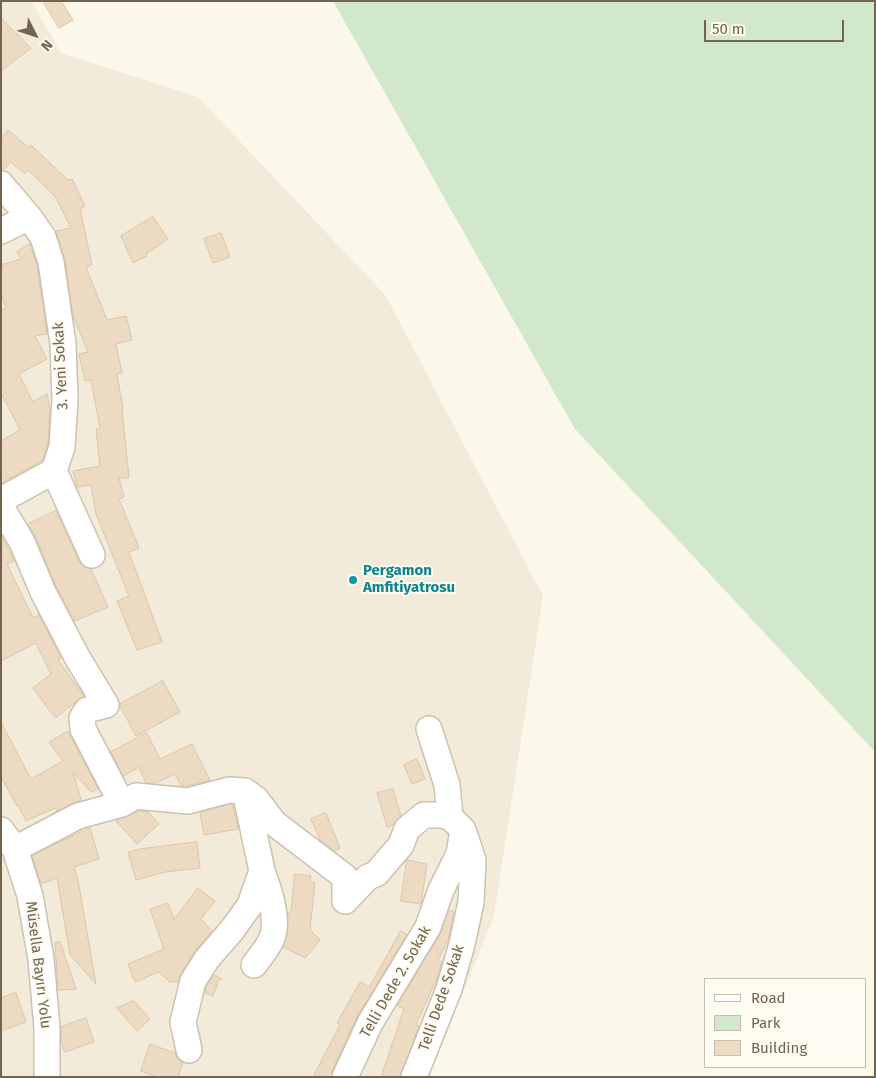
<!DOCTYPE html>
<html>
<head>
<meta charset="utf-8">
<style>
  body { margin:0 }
  #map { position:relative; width:876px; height:1078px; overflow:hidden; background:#fbf7eb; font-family:"Fira Sans",sans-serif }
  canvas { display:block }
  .frame { position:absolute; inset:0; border:2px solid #746350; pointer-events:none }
  .legend { position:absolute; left:704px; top:978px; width:162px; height:90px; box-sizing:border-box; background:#fefbf1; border:1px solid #c7beb1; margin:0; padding:6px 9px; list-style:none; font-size:15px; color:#746350 }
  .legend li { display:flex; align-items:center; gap:10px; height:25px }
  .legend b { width:25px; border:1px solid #c7beb1 }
  .north { position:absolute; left:10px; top:10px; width:50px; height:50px; -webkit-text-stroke:4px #fefbf1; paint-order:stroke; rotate:131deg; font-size:14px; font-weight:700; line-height:20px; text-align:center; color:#746350 }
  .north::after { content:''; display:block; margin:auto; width:18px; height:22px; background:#746350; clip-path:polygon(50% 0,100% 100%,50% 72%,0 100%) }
  .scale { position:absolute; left:704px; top:20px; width:140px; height:22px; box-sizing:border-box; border:2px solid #746350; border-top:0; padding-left:6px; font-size:15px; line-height:18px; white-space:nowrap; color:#746350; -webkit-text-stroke:4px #fefbf1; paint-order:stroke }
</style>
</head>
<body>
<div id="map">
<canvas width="876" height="1078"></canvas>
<div class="frame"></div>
<ul class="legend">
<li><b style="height:6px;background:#fff"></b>Road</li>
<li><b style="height:14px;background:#d1e8ca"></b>Park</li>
<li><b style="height:14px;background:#ecdac3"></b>Building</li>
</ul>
<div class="north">N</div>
<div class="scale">50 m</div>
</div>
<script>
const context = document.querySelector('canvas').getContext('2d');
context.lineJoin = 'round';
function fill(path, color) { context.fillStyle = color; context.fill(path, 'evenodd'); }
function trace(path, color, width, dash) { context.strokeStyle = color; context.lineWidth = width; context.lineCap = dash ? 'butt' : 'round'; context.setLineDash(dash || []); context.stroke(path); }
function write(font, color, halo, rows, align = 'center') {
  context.font = font + ' "Fira Sans",sans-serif'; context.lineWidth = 4; context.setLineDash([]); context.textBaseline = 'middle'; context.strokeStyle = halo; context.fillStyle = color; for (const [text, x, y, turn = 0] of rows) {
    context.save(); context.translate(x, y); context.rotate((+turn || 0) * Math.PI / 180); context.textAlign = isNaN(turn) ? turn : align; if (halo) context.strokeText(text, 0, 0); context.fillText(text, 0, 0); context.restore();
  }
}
const residential = new Path2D(`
  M1,1h30l30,52 137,44 188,199 157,300 -49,320 -65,161h-428z`);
const green = new Path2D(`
  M333,1h542v751l-300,-323z`);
const building = new Path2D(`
  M43,1h18l12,19 -14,8z
  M1,18l30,30 -30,23z
  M8,130l21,18 2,-3 37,35 4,-1 13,27 -5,3 12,56 -6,2 21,53 19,-4 6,24 -16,4 6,29 -5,1 6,35h-1l7,69h-10l5,19 -5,2 20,49 -10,4 33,90 -25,8 -20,-49 12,-5 -33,-82 -5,-29 -14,2 -4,-16 27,-5 -4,-37 4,-1 -9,-48 -6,1 -6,-27 9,-2 -15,-36 -8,-56 -9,-29 15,-3 -15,-30 -28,-28 -3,3 -15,-11 -6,8h-3v-31z
  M153,217l15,22 -22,15 1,2 -14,7 -12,-27z
  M221,233l9,24 -17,6 -9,-24z
  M30,244l7,21 10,69 -12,2 12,23 -28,15 14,28 14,-8 3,16 -2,34 -6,17 -41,22v-42l19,-11 -19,-37v-83l5,-2 -5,-14v-29l20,-6 -4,-7z
  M56,511l23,50 5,6 7,2 17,38 -33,14 -19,-35 -21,-50 -7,-12z
  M2,536l12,25 -7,3 26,54 6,-3 22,43 -3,2 26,36 -29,22 -22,-30 18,-14 -15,-31 -35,18z
  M163,681l17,31 -44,24 -16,-30v-2z
  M1,722l30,57 32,-18 -14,-19 19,-11 30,58 -7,3 -18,-20 8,28 -24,11 -2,-3 -29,13 -8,-16 -1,1 -16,-29z
  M147,733l13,26 32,-15 18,36 -23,6h-6l-6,-12 -19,9h-10l-7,-16 -16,9 -12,-24z
  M417,759l8,20 -13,5 -8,-19z
  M393,789l8,27 -8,9 -6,2 -10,-34z
  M230,804l3,1 5,24 -34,6 -4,-22z
  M139,811l9,1 11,12 -22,20 -21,-23z
  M326,813l14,35 -6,3 -14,-11 -9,-21z
  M90,828l9,31 -25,8 4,13 18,104 -26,-29 -13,-77 -16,6 -9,-28z
  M197,842l3,26 -35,4 -29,8 -8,-28 12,-3z
  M407,860l20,4 -6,40 -20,-3z
  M295,874l16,2 -1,4 5,3 -5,47 10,10 -15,18 -22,-11 4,-11 1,-21 3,-5z
  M198,888l17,13 -14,18 11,12 -17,20 -14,23 -3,8h-8l-11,-10 -24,10 -7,-18 36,-15 -14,-40 18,-6 6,16z
  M449,910l5,2 -6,28 -10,20 4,2 -5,16 -21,47 3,1 -19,51h-19l23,-68 -7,-3 43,-72z
  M401,931l6,3 -50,83 -25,54 -1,6h-18l27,-52 -3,-2 23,-41 9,5z
  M60,942l16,47 -18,1 -3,-47z
  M214,975l8,4h-3l-6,17 -8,-3 1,-6z
  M16,993l10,29 -25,9v-33z
  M134,1001l16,18 -13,12 -20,-23z
  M86,1018l8,24 -29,10 -4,-9v-16z
  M150,1044l25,9 3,6 5,4 -5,14h-21l-16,-6z`);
const minor = new Path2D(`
  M1,184l28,33 14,20 8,25 12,82 2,55 -3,48 -8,24 38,84
  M1,231l28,-14
  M1,500l53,-29
  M1,507l21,35 21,50 34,65 29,48 -19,5 -5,8 1,11 39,75 -44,12 -63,33
  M429,729l18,56 3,32
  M245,791l11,8 18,24 71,54v24l23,-24 8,-3 25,-29 6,-16 17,-14h18l8,2 13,13 10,30 -2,42 -9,42 -13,45 -35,88
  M122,804l14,-8 52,5 41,-11 16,1 17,80 -12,34 -18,25 -25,29 -14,22 -10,41 6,28
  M1,830l14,19 15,47 11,63 6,69v49
  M254,965c6,-8 12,-15 16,-23 11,-19 -1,-52 -8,-71
  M345,1077l25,-54 58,-96 13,-37 18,-36 4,-24`);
const markers = [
  [353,580,5,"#0f9aa8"]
];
const streetNames = [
  ["3. Yeni Sokak",61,366,-93],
  ["Müsella Bayırı Yolu",38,965,83],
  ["Telli Dede 2. Sokak",396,982,-60],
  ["Telli Dede Sokak",442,998,-71]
];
const cultureNames = [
  ["Pergamon",363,571],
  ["Amfitiyatrosu",363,588]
];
fill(residential, '#f2ebd9');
fill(green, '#d1e8ca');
fill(building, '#ecdac3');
trace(building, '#dfc5a6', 1);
trace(minor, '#ccc2b1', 28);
trace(minor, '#fff', 25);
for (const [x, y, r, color] of markers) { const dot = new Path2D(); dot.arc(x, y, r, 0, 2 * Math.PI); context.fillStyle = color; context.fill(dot); trace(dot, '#fefbf1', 2); }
write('15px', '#746350', '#fefbf1', streetNames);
write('bold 15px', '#0d838f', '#fefbf1', cultureNames, 'left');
</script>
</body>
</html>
